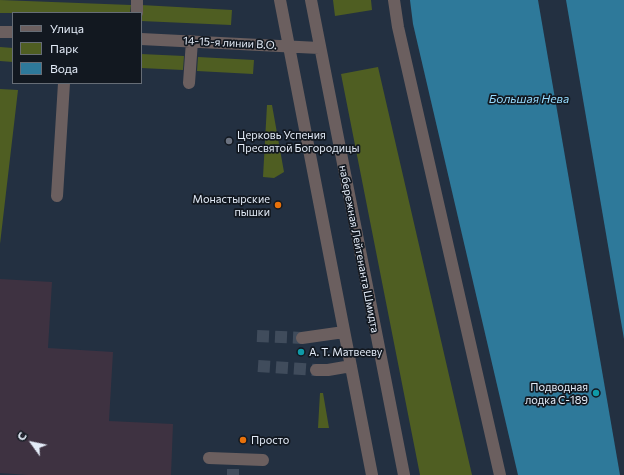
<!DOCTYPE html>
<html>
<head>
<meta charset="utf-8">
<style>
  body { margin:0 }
  #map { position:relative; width:624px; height:475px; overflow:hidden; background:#233041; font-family:Commissioner,sans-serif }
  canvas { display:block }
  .legend { position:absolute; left:12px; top:12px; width:130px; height:72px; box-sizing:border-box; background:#121820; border:1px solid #666d76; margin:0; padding:5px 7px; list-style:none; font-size:12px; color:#e4ecf8 }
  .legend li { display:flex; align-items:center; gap:8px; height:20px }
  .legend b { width:20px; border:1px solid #666d76 }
  .north { position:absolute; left:12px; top:423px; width:40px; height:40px; -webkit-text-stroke:3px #121820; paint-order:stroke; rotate:303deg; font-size:11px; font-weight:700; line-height:16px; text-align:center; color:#e4ecf8 }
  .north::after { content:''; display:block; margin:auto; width:14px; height:18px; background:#e4ecf8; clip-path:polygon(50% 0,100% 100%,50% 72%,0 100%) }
</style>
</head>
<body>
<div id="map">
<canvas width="624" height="475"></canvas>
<ul class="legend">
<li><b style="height:5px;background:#6b5f5f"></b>Улица</li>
<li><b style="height:11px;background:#4f5e22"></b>Парк</li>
<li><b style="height:11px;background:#2e799a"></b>Вода</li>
</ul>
<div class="north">С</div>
</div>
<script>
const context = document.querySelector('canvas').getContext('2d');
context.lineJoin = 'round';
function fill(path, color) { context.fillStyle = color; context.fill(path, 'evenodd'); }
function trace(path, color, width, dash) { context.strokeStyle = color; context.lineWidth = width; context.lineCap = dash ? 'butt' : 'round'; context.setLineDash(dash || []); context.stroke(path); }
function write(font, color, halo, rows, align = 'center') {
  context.font = font + ' Commissioner,sans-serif'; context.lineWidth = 3.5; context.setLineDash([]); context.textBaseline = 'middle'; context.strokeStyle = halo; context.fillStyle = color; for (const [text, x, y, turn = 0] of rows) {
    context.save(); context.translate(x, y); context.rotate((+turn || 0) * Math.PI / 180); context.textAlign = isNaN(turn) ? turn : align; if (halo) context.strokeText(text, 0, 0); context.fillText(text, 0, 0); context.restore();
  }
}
const commercial = new Path2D(`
  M0,279l52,3 -4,66 65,4 -4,69 64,3 -2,51h-143l-28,-2z`);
const green = new Path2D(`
  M0,0l131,5 -1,8h-130z
  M333,0h38l1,10 -37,6z
  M141,5l91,5 -1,15 -90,-4z
  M0,47l13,1v14l-13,-1z
  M141,54l43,2 -1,14 -42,-2z
  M198,57l56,3 -1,14 -56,-3z
  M378,67l94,408h-52l-79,-401z
  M0,89l18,1 -18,154z
  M267,105h5l12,67 -10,6 -11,-1z
  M320,393h3l6,35h-11z`);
const water = new Path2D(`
  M410,0h214v475h-106l-105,-451z`);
const pier = new Path2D(`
  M538,0h28l58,339v136h-4z`);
const minorTunnel = new Path2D(`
  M257,336l45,2
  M258,366l58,4
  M233,475v-6`);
const minor = new Path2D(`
  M280,0l92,475
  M311,0l93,475
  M394,0l4,27 102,448
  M137,13v-13
  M0,32h13
  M141,39l178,9
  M189,83l3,-42
  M57,196l7,-113
  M302,338l42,-6
  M316,370h12l23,-4
  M209,458l54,2`);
const markers = [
  [229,141,4,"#6b7280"],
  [278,205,4,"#e8710a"],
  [301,352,4,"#0f9aa8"],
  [596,393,4,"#0f9aa8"],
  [243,440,4,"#e8710a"]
];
const streetNames = [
  ["14-15-я линии В.О.",230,43,3],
  ["набережная Лейтенанта Шмидта",359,249,79]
];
const poiNames = [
  ["Церковь Успения",237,135],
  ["Пресвятой Богородицы",237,148],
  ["Монастырские",270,199,"right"],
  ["пышки",270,212,"right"],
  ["А. Т. Матвееву",309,352],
  ["Подводная",588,387,"right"],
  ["лодка С-189",588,400,"right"],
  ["Просто",251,440]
];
const waterNames = [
  ["Большая Нева",529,99]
];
fill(commercial, '#3e3241');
fill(green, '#4f5e22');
fill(water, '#2e799a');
fill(pier, '#233041');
trace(minorTunnel, '#404c5c', 12, [12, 6]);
trace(minor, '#6b5f5f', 12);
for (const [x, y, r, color] of markers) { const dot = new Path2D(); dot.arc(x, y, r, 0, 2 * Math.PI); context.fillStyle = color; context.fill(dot); trace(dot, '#121820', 1.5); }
write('11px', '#e4ecf8', '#121820', streetNames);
write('11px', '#e4ecf8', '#121820', poiNames, 'left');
write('italic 12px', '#96dbfe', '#121820', waterNames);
</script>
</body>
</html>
